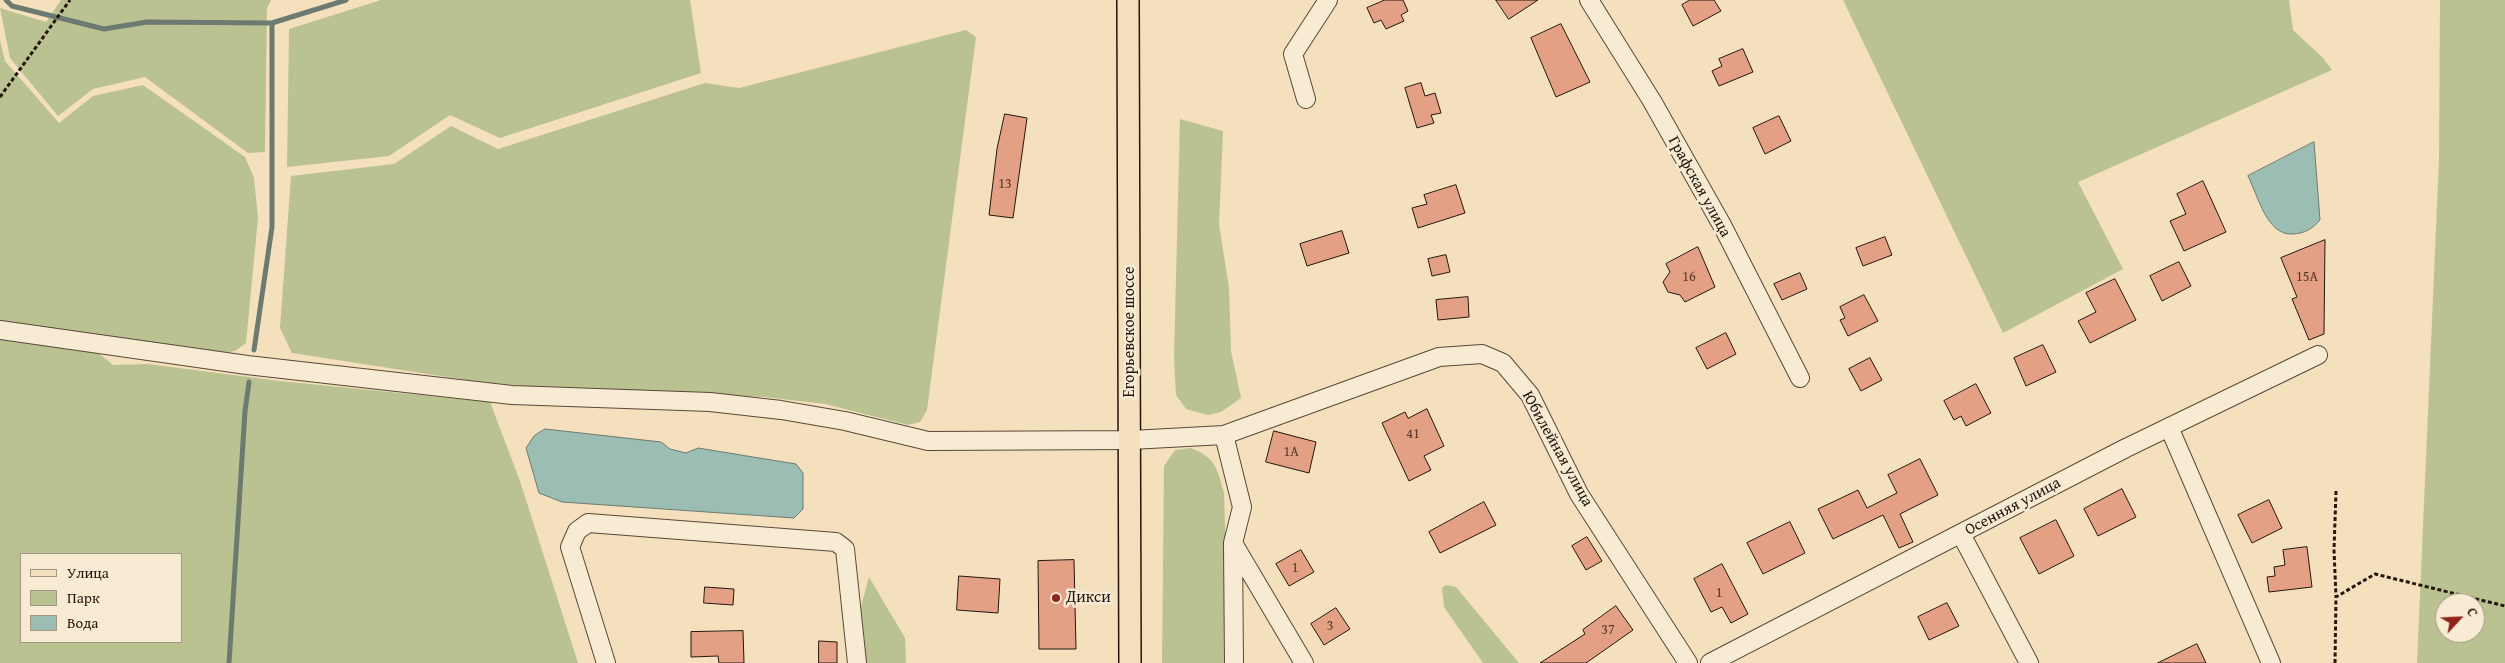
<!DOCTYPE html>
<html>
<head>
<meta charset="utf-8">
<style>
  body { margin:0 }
  #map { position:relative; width:2505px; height:663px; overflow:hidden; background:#f4e0bc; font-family:"Gentium Book Plus",serif }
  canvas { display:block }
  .legend { position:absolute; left:20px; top:553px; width:162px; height:90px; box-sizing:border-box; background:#f8ebd3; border:1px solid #a49684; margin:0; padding:6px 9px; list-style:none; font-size:15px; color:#25160d }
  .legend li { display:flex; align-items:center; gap:10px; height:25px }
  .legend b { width:25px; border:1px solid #a49684 }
  .north { position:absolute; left:2435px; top:593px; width:50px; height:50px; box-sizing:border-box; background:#f8ebd3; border:1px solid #a49684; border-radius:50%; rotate:65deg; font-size:14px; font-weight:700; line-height:20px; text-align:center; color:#25160d }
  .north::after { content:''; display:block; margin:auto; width:18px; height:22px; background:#8f2418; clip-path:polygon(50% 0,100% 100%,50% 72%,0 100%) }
</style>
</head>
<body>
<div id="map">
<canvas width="2505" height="663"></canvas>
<ul class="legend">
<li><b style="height:6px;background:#f4e0bc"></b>Улица</li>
<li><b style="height:14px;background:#bbc291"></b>Парк</li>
<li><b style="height:14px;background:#9cbdb4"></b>Вода</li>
</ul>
<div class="north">С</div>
</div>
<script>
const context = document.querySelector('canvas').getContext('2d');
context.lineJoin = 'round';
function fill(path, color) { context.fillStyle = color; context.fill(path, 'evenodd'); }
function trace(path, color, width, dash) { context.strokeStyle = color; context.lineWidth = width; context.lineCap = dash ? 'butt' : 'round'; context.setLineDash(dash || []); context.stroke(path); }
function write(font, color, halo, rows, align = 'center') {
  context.font = font + ' "Gentium Book Plus",serif'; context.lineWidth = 5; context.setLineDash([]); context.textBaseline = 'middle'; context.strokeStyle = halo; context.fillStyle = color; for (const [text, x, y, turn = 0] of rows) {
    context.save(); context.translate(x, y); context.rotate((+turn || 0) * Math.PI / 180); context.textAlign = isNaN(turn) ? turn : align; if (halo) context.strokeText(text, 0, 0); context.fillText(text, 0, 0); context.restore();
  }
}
const green = new Path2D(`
  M61,0h210l-4,8 -2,144 -17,1 -103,-76 -52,12 -35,27 -48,-58 -10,-50 46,14z
  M381,0h309l11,73 -201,65 -50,-23 -61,41 -102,11 2,-138z
  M1843,0h446l4,30 29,27 10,13 -254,112 45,87 -120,64z
  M2440,0h65v663h-88l22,-503zM2445,603h30v30h-30z
  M966,30l10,7 -49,373 -7,12 -12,3 -83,-21 -60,-7 -219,-9 -73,-7 -181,-28 -12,-25 11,-152 103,-12 57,-38 47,23 207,-66 34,5z
  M0,40l5,21 54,62 34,-27 50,-11 102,72 9,21 4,40 -12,125 -11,8 -15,3 -220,-32z
  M1180,119l43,12 -4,94 10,62 2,64 10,47 -20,14 -13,3 -22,-6 -10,-14 -2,-37z
  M0,337l94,12 19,16 35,-1 132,17 210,21 30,79 58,182h-578zM21,554h160v88h-160z
  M1191,448c25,10 26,20 33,45l5,170h-67l2,-197 11,-16z
  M869,577l36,61 1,25h-41l-5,-53z
  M1446,585l10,2 63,76h-36l-39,-56 -2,-19z`);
const water = new Path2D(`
  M2314,142l6,78c-8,9 -14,13 -27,14 -26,2 -35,-38 -45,-58z
  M545,429l116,13 9,7 16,4 12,-5 98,16 7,9v36l-9,9 -232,-16 -23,-9 -13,-45 8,-12z`);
const stream = new Path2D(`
  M6,0l6,6 92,23 43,-7 125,1 74,-23
  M254,350l18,-123v-204
  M229,663l16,-252 4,-29`);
const building = new Path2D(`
  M1385,0h18l5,11 -7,4 3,6 -18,8 -5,-9 -7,3 -7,-15z
  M1496,0h42l-29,19z
  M1690,0h24l7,11 -28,15 -11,-21z
  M1561,24l29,58 -34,15 -25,-59z
  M1743,49l10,23 -34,14 -7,-15 10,-5 -3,-7z
  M1421,83l4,13 10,-3 6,20 -10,2 3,8 -17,5 -12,-40z
  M1005,114l22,4 -14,100 -24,-3 8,-66z
  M1779,116l12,25 -26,13 -12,-26z
  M2203,181l23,51 -42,19 -14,-30 16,-7 -9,-20z
  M1456,185l9,28 -47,15 -6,-20 15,-4 -3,-9z
  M1342,231l7,22 -42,13 -7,-22z
  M1885,237l7,18 -29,11 -7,-18z
  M2325,240l-1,94 -15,6 -17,-41 5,-2 -16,-39z
  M1698,247l17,40 -30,15 -5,-7 -12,-3 -5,-10 7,-10 -4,-8z
  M1446,255l4,17 -18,4 -4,-17z
  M2179,262l12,24 -29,15 -12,-25z
  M1800,273l7,16 -25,11 -8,-16z
  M2115,279l21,41 -46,23 -12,-22 18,-9 -10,-19z
  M1864,295l14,26 -30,15 -8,-16 5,-2 -5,-11z
  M1468,297l1,20 -31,3 -2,-20z
  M1726,333l10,21 -29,15 -11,-21z
  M2043,345l13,27 -30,14 -12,-28z
  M1870,358l12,22 -21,11 -12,-22z
  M1976,384l15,29 -25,13 -5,-10 -7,4 -10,-19z
  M1427,409l17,37 -20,10 7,14 -22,11 -27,-58 23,-11 3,6z
  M1274,431l42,11 -7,31 -43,-11z
  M1920,459l18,36 -38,19 13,28 -14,6 -16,-33 -50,24 -15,-30 40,-19 9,18 30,-15 -9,-18z
  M2122,489l14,28 -38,19 -14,-27z
  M2269,500l13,28 -30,15 -14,-28z
  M1484,502l12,23 -56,28 -11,-21z
  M2056,520l18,36 -35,18 -19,-36z
  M1790,522l15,31 -42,21 -16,-31z
  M1587,537l15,24 -16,9 -14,-24z
  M2307,547l5,40 -43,5 -2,-15 8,-1 -1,-9 11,-2 -2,-15z
  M1301,550l13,22 -25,14 -13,-22z
  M1074,560l2,89h-37l-1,-88z
  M1722,564l26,50 -17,9 -9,-16 -11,5 -17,-33z
  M959,576l41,3 -2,34 -41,-3z
  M705,587l29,2 -1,16 -29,-2z
  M1947,603l12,23 -30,14 -11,-23z
  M1616,606l17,24 -47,33h-46l45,-29 -2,-4z
  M1336,608l14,21 -26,16 -13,-21z
  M743,631l1,32h-25l-1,-7 -27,1v-25z
  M819,641l18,1v21h-18z
  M2197,644l9,19h-48z`);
const path = new Path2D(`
  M0,97l70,-97
  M2336,491l-2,59 2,47
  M2335,663l1,-66 39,-23 130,32`);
const minor = new Path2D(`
  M1589,0l63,101 71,126 77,151
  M1306,99l-13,-45 35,-54
  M0,330l247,35 265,30 198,7 71,8 64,11 83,20 203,-1 93,-5 215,-78 43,-3 21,9 27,32 49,99 109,169
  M2169,427l102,236
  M1224,435l18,72 -9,36 71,120
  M1961,534l68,129
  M1233,544l1,119
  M606,663l-36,-116 7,-16 11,-8 248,19 9,7 12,114
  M1710,663l416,-215 192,-93`);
const major = new Path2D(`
  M1128,0l2,663`);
const markers = [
  [1056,598,5,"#8f2418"]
];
const numberNames = [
  ["13",1005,184],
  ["16",1689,277],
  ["15А",2307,277],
  ["41",1413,434],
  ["1А",1291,452],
  ["1",1295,568],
  ["1",1719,593],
  ["3",1330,626],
  ["37",1608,630]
];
const streetNames = [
  ["Графская улица",1699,187,61],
  ["Егорьевское шоссе",1130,332,-90],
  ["Юбилейная улица",1557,449,61],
  ["Осенняя улица",2013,507,-28]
];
const poiNames = [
  ["Дикси",1066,598]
];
fill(green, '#bbc291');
fill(water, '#9cbdb4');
trace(water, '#6c7a71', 1);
trace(stream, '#6c7a71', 5);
fill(building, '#e4a084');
trace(building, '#25160d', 1);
trace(minor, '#594839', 20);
trace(major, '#25160d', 24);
trace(path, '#25160d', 3, [4, 2.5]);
trace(minor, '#f8ebd3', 18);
trace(major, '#f4e0bc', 21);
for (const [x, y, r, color] of markers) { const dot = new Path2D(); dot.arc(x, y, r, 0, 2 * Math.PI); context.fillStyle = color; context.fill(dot); trace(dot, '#f8ebd3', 2); }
write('14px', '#55382b', null, numberNames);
write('16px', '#25160d', '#f8ebd3', streetNames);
write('16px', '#25160d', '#f8ebd3', poiNames, 'left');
</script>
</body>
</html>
